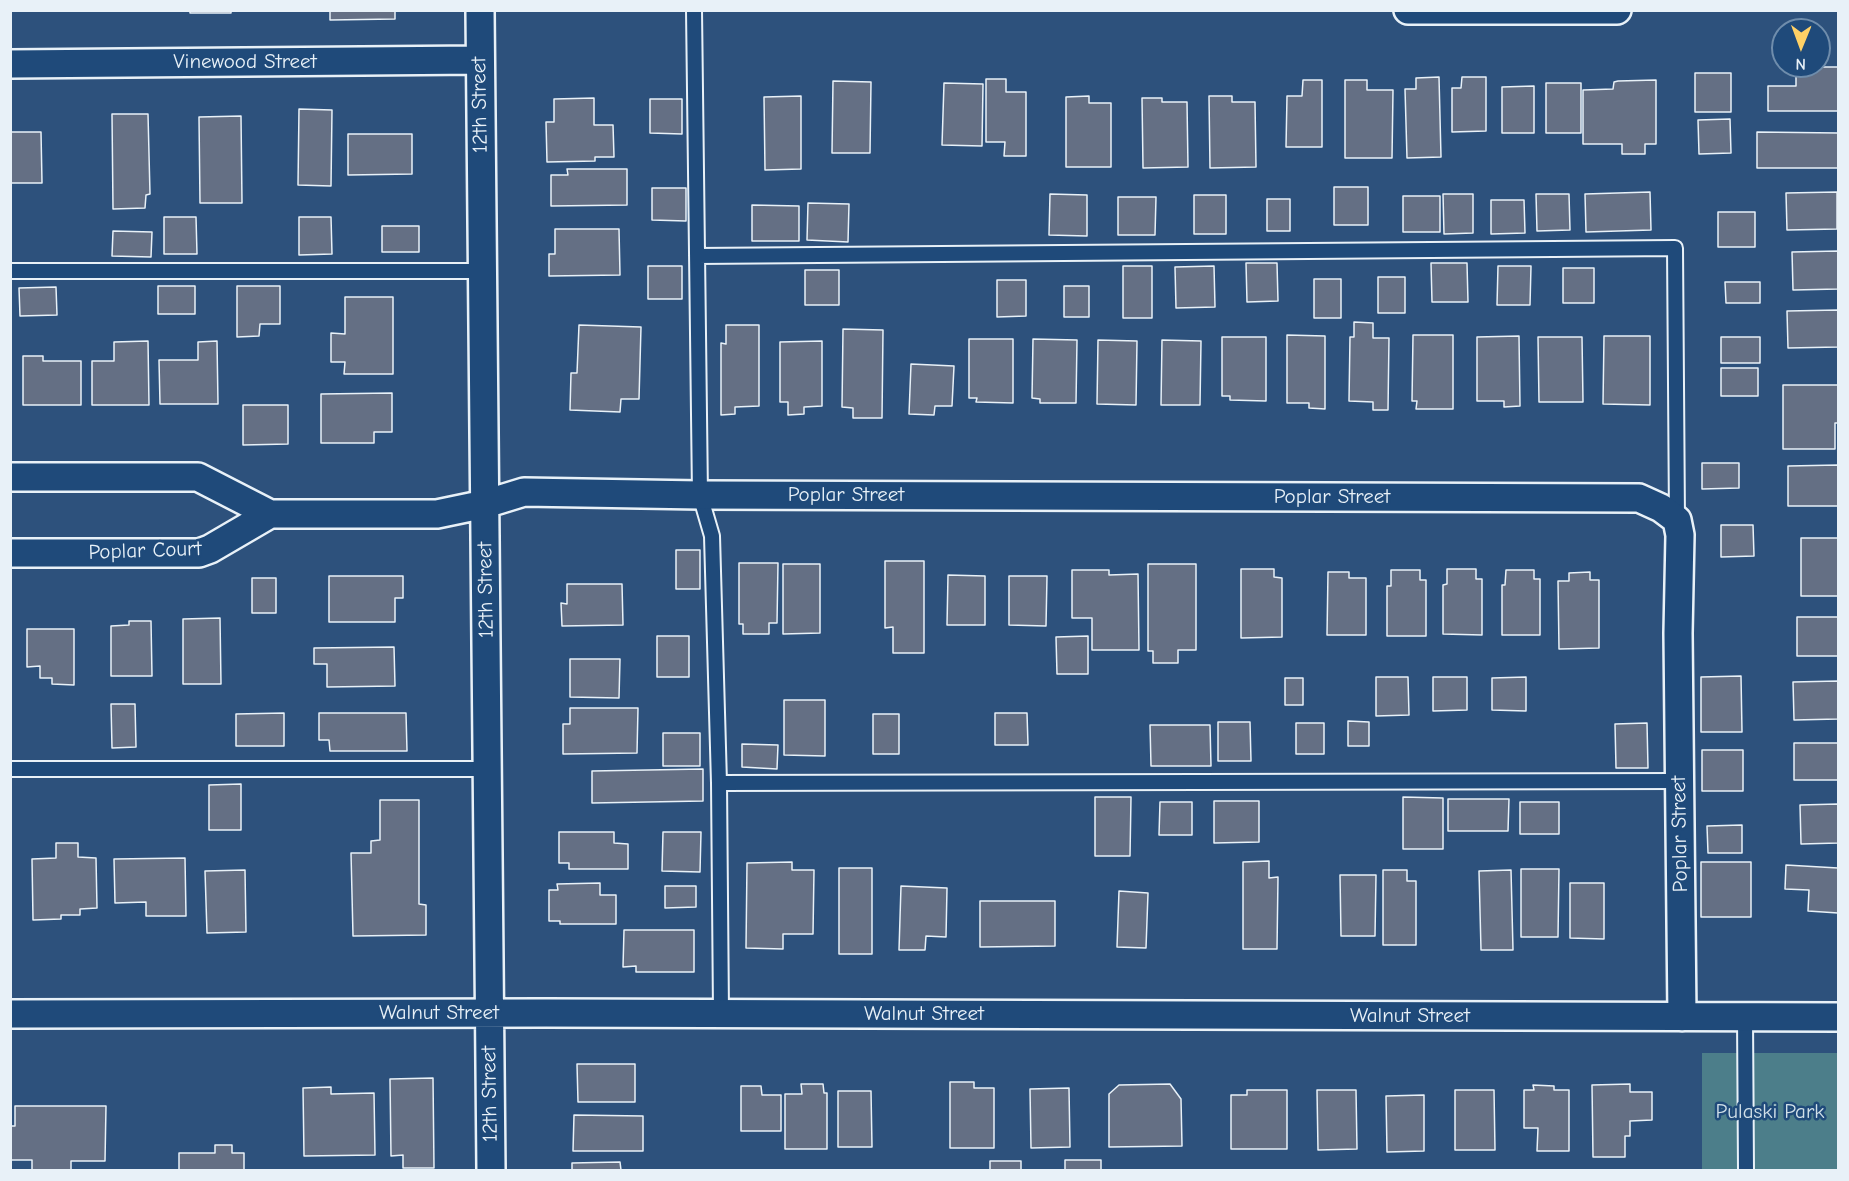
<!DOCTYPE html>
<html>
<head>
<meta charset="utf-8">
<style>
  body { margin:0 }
  #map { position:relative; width:1849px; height:1181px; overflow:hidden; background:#2d517c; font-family:"Comic Neue",sans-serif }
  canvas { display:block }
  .frame { position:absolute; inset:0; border:12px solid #e8f1f8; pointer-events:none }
  .north { position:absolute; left:1771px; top:18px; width:60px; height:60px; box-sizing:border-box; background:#1f4a7a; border:2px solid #6f8dac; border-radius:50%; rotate:181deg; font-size:16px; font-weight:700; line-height:24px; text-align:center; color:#e8f1f8 }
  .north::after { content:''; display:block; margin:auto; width:21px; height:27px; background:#ffd166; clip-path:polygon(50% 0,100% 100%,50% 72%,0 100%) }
</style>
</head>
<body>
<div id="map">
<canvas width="1849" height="1181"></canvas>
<div class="frame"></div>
<div class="north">N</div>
</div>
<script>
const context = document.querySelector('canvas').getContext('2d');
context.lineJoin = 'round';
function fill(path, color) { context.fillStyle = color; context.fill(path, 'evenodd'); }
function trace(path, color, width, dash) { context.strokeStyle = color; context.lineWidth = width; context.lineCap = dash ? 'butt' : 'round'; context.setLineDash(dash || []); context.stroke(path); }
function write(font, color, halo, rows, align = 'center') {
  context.font = font + ' "Comic Neue",sans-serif'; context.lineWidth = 5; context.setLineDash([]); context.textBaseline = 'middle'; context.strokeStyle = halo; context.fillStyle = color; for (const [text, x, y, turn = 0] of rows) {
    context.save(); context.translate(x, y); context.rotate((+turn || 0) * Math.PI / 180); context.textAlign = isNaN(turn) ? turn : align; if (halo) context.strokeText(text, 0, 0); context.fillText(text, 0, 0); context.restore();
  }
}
const green = new Path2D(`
  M1702,1053h136v117h-136z`);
const building = new Path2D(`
  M190,10h41v3h-41z
  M330,10h65v9l-65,1z
  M1796,67h42v44h-70v-25h28z
  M1695,73h36v39h-36z
  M1439,77l2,80 -34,1 -2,-69h11v-11z
  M1462,77h24v54l-34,1v-44h9z
  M986,79h20v13h20v64h-22l1,-14h-19z
  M1303,80h19v67h-36l1,-51h15z
  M1345,80h22v10h26l-1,68h-47z
  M1656,80v64h-11v10h-23v-10h-39v-54l30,-1 1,-7 4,-1z
  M833,81l38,1 -1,71h-38z
  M944,83l39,1 -1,62 -40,-1z
  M1546,83h35v50h-35z
  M1534,86v47h-32v-46z
  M801,96v73l-36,1 -1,-73z
  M1089,96v7h22v64h-45v-70z
  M1209,96h23v6h23l1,65 -46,1z
  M594,98v27h19l1,32h-19v4l-48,1 -1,-40h8v-23z
  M1142,98h20v4h25l1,65 -45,1z
  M650,99h32v35l-32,-1z
  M299,109l33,1 -1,76 -33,-1z
  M112,114h36l2,80 -4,1 -1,13 -32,1z
  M241,116l1,87h-42l-1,-86z
  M1730,119l1,34 -32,1 -1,-34z
  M10,132h31l1,51h-32z
  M1757,132l81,1v35h-81z
  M348,134h64v40l-64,1z
  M567,169h60v36l-76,1v-31h17z
  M1334,187h34v38h-34z
  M652,188h34v33l-34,-1z
  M1650,192l1,38 -65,2 -1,-38z
  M1837,192v37l-50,1 -1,-37z
  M1050,194l37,1v41l-38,-1z
  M1443,194h30v39l-29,1z
  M1536,194h33l1,36 -33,1z
  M1194,195h32v39h-32z
  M1403,196h37v36h-37z
  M1118,197h38l-1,38h-37z
  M1267,199h23v32h-23z
  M1491,200h33l1,33 -34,1z
  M808,203l41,1 -1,38 -41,-2z
  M752,205l47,1v35h-47z
  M1718,212h37v35h-37z
  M164,217h32l1,37h-33z
  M299,217h32l1,37 -33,1z
  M382,226h37v26h-37z
  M555,229h64l1,46 -71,1v-22h6z
  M113,231l39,1 -1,25 -39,-1z
  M1838,251v38l-45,1 -1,-38z
  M1246,263h31l1,38 -31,1z
  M1431,263h36l1,39h-36z
  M648,266h34v33h-34z
  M1123,266h29v52h-29z
  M1214,266l1,41 -39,1 -1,-41z
  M1498,266h33l-1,39h-33z
  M1563,268h31v35h-31z
  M805,270h34v35h-34z
  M1378,277h27v36h-27z
  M1314,279h27v39h-27z
  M997,280h29v36l-29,1z
  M1725,282h35v21h-34z
  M158,286h37v28h-37z
  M237,286h43v38h-20l-1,12 -22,1z
  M1064,286h25v31h-25z
  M56,287l1,28 -37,1 -1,-28z
  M345,297h48v77h-49l1,-12h-14v-29l14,1z
  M1838,310v37l-50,1 -1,-37z
  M1354,322l19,1v15h16l-1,72h-15v-8l-24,-1 1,-64h4z
  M579,325l62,2 -2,72h-18l-1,13 -50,-2 1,-37h6z
  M726,325h33v81l-24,1v7l-14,1v-72l5,1z
  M843,329l40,1 -1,88h-29v-10l-11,-1z
  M1287,335l38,1v73l-16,-1v-5h-22z
  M1413,335h40v74h-37l1,-8h-5z
  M1519,336l1,70 -16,1v-6h-27v-64z
  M1604,336h46v69l-47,-1z
  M1222,337h44v64l-36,-1v-4h-8z
  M1538,337h44l1,65h-44z
  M1721,337h39v26h-39z
  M969,339h44v64l-37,-1 1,-4h-8z
  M1033,339l44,1 -1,63h-36v-4l-8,-1z
  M1098,340l39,1 -1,64 -39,-1z
  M1162,340l39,1 -1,64h-39z
  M148,341l1,64h-57v-44h22v-19z
  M217,341l1,63h-58l-1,-44h39v-18z
  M822,341v65l-18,1v7l-16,1v-13h-8v-60z
  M23,356h20v5h38v44h-58z
  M911,364l43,2 -2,40h-17l-1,9 -25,-1z
  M1721,368h37v28h-37z
  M1783,385h55v38h-3v26h-52z
  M392,393v39h-18v11h-53v-49z
  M243,405h45v39l-45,1z
  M1702,463h37v25l-37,1z
  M1838,465v41h-50v-40z
  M1721,525h32l1,31 -33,1z
  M1801,538h37v58h-37z
  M676,550h24v39h-24z
  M885,561h39v92h-31v-26l-8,1z
  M739,563h39l-1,60h-8v11h-26v-10h-4z
  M783,564h37v69l-37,1z
  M1148,564h48v86h-18v13h-25v-12h-5z
  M1241,569h33v8l8,1v59l-41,1z
  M1447,569h29v10h6v56l-39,-1v-49l4,-1z
  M1072,570h37v5l29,-1 1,76h-47v-32h-20z
  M1391,570h29v10h6v56h-39v-50h4z
  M1506,570h28v9h6v56h-38v-50h3z
  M1328,572h21v6h17v57h-39z
  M1590,572v8h9v68l-40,1 -1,-68h11v-8z
  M948,575l37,1v49h-38z
  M329,576h74v22h-8v24h-66z
  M1009,576h38l-1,50 -37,-1z
  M252,578h24v35h-24z
  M567,584h55l1,41 -61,1 -1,-23 6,1z
  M1797,617h41v39h-41z
  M220,618l1,66h-38v-65z
  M129,621h22l1,55h-41v-50l18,-1z
  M27,629h47v56l-22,-1v-6h-12v-12l-13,1z
  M657,636h32v41h-32z
  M1088,636v38h-31l-1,-37z
  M394,647l1,39 -68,1v-23h-13v-16z
  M570,659h50l-1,39 -49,-1z
  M1741,676l1,56h-41v-55z
  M1376,677h32l1,38 -33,1z
  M1433,677h34v33l-34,1z
  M1526,677v34l-34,-1v-32z
  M1285,678h18v27h-18z
  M1838,681v38l-44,1 -1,-38z
  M784,700h41v56l-41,-1z
  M111,704h24l1,43 -24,1z
  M570,708h68l-1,45 -74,1v-30h7z
  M284,713v33h-48v-32z
  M319,713h87l1,38h-77l-1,-11h-10z
  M995,713h32l1,32h-33z
  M873,714h26v40h-26z
  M1348,721l21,1v24h-21z
  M1218,722h32l1,39h-33z
  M1296,723h28v31h-28z
  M1647,723l1,45h-32l-1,-44z
  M1150,725h60l1,41h-60z
  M663,733h37v33h-37z
  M1794,743h44v37h-44z
  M742,744l36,1 -1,24 -35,-2z
  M1702,750h41v41h-41z
  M703,769v32l-111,2v-32z
  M241,784v46h-32v-45z
  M1095,797h36l-1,59h-35z
  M1403,797l40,1v51h-40z
  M1448,799h61l-1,32h-60z
  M380,800h39v104l7,1v30l-73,1 -2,-83h20v-12l9,-1z
  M1214,801h45v41l-45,1z
  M1160,802h32v33h-33z
  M1520,802h39v32h-39z
  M1838,804v39l-37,1 -1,-39z
  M1742,825v28h-34l-1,-27z
  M559,832h55v11l14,1v25h-59v-6h-10z
  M663,832h38l-1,40 -38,-1z
  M56,843h22v14l18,1 1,50 -17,1v6h-19v4l-28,1 -1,-61 24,-1z
  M185,858l1,58h-40v-14l-31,1 -1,-44z
  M1269,861v17l9,-1 -1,72h-34v-87z
  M792,862v8h22l-1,64h-30v15l-37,-1 1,-85z
  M1701,862h50v55h-50z
  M1786,865l52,3v45l-30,-2 1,-21 -24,-1z
  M839,868h33v86h-33z
  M1521,869h38l-1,68h-37z
  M245,870l1,62 -39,1 -2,-62z
  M1383,870h24v11h9v64h-33z
  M1511,870l2,80h-32l-2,-79z
  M1340,875h36l-1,61h-34z
  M600,883v12h16v29h-56v-3h-11v-31h9l-1,-6z
  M1570,883h34v56l-34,-1z
  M665,886h31v21l-31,1z
  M901,886l46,2 -1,49 -20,-1 -1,14h-26z
  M1119,891l29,2 -2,55 -29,-1z
  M980,901h75v45l-75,1z
  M624,930h70v42h-58v-6l-13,1z
  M577,1064h58v38h-57z
  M433,1078l1,90h-31v-13l-12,1 -1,-77z
  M950,1082h24v6h20v60h-44z
  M801,1084h22l1,9h3v56h-42v-55h17z
  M1170,1084l11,15 1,47 -73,1v-53l10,-9z
  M1630,1084v8h22v28l-22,1v15h-5v21h-32l-1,-72z
  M1533,1085l21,1v4h15v61h-32l1,-23h-14v-38h10z
  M741,1086h20l1,9h19v36h-40z
  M331,1087v7l43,-1 1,62 -71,1 -1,-68z
  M1069,1088l1,59 -39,1 -1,-59z
  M1247,1090h40v59h-56v-54h16z
  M1317,1090h39l1,59 -39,1z
  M1455,1090h39l1,60h-40z
  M838,1091h33l1,56h-34z
  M1424,1095v56l-37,1 -1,-56z
  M15,1106h91l-1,55h-34v9h-39v-10h-22v-34h5z
  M574,1115l69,1v35h-70z
  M215,1145h17v8h12v17h-65v-17h36z
  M1065,1160h36v10h-36z
  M990,1161h31v9h-31z
  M620,1162l1,8h-49v-7z`);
const lane = new Path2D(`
  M694,10l6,485 12,41 7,247
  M697,256l978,-8 2,272
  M10,271h472
  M10,769h477
  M721,1013l-2,-230 960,-2
  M1745,1017l1,153`);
const street = new Path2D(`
  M480,10l11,1160
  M1408,10h209
  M10,64l469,-4
  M10,477h188l72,37h167l48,-10 39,-12 176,3 939,3 22,10 16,12 3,15 -2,98 4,384
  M10,553h189l11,-4 60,-35
  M10,1014l536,-1 1292,4`);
const streetNames = [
  ["Vinewood Street",245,62],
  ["12th Street",480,105,-91],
  ["Poplar Street",846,495],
  ["Poplar Street",1332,497],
  ["Poplar Court",145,551,-2],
  ["12th Street",486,590,-91],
  ["Poplar Street",1680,834,-91],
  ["Walnut Street",439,1013],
  ["Walnut Street",924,1014],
  ["Walnut Street",1410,1016],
  ["12th Street",490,1094,-91]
];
const parkNames = [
  ["Pulaski Park",1770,1112]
];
fill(green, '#4c7e8a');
fill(building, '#646f84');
trace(building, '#e8f1f8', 1.5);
trace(lane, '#e8f1f8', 18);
trace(street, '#e8f1f8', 32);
trace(lane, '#1f4a7a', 14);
trace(street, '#1f4a7a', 27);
write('21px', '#e8f1f8', '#1f4a7a', streetNames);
write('21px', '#d1e0e8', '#1f4a7a', parkNames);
</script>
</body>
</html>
